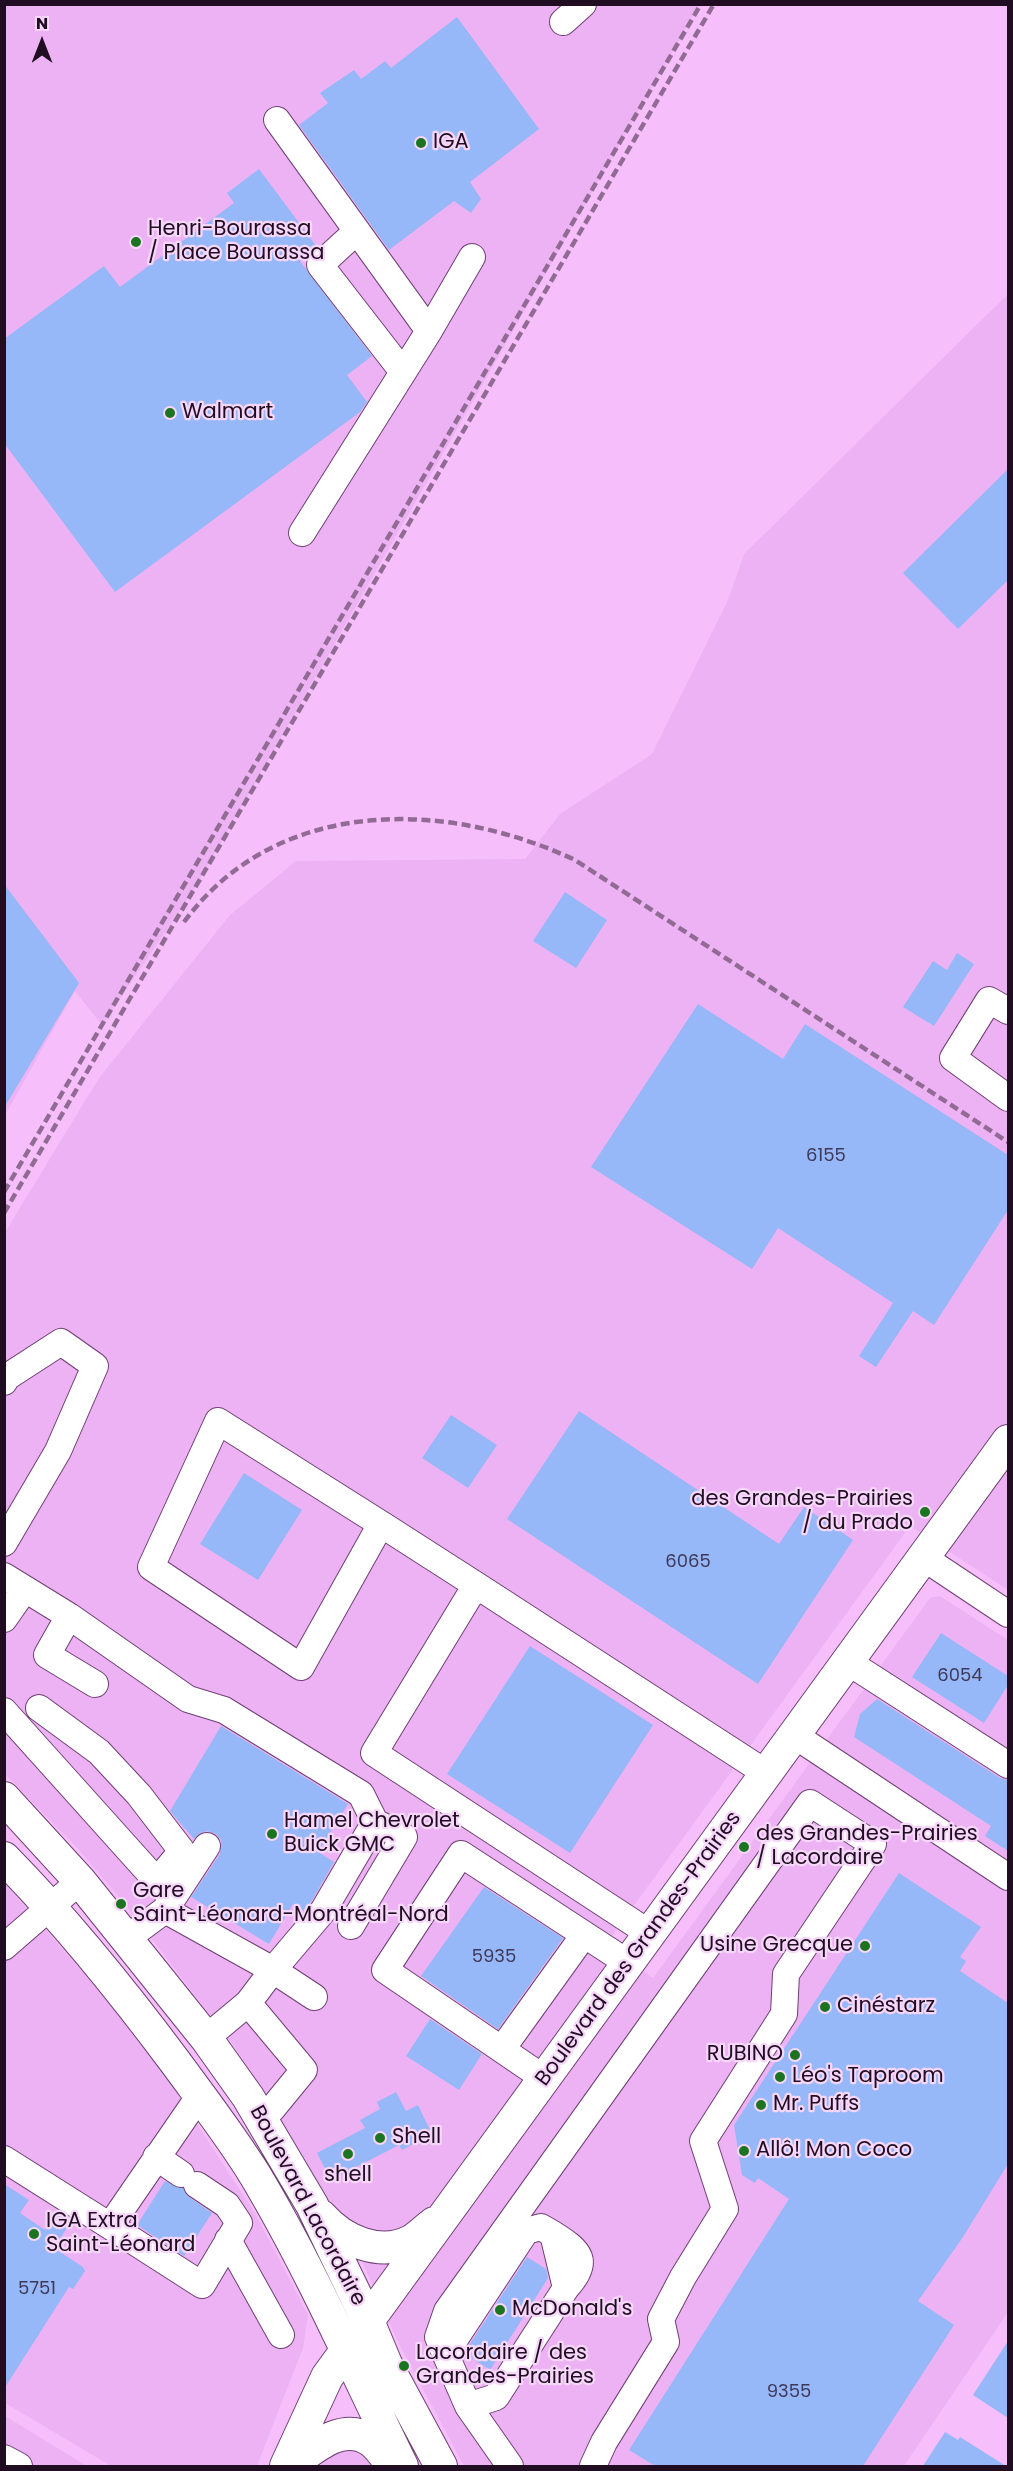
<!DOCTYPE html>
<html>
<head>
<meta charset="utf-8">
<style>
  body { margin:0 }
  #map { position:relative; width:1013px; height:2471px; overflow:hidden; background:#f6bffb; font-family:Poppins,sans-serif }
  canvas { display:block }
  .frame { position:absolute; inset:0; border:6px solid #200d22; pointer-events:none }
  .north { position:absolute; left:12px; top:12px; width:60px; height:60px; -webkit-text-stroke:4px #f6d6f9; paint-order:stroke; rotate:0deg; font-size:16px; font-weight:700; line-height:24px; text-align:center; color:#200d22 }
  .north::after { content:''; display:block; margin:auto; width:21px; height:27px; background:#200d22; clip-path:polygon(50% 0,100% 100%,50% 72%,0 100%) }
</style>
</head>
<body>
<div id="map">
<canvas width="1013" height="2471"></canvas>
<div class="frame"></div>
<div class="north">N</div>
</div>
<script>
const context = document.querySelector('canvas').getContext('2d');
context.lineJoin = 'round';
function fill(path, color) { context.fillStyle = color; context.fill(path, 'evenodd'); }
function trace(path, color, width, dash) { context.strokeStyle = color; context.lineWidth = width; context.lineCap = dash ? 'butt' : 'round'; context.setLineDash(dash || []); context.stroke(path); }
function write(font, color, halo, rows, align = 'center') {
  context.font = font + ' Poppins,sans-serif'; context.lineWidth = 4.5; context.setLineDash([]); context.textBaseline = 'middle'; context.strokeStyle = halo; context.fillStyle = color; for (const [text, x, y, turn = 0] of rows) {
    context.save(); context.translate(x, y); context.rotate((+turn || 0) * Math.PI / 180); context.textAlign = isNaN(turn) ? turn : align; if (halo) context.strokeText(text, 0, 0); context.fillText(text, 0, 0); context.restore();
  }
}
const built = new Path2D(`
  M5,5h694l-505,885 -92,135 -27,-34 -70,124z
  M1008,294v1296l-98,-64 -304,418 47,34 277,-380 10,-2 68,44v672l-104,154h-440l-65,-122 -55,-123 -8,-7 -102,-168 -109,-142 -46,-54 -74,-76 -1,-540 95,-156 131,-163 66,-54 229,-2 35,-45 92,-60 76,-154 16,-46z
  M4,1883l114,129 47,63 90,138 53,102 -5,33 -46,118h-146l-106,-63z
  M5,2416l82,50h-82z
  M358,2448l20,18h-57l11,-15z`);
const building = new Path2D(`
  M457,17l82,112 -69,53 11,17 -10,14 -17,-12 -65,49 -90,-125 29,-22 -8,-10 34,-23 7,9 24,-18 6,7z
  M259,169l58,78 -17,14 72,95 -25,19 20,27 -7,10 -245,180 -111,-149v-104l100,-73 16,21 114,-84 -7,-10z
  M1008,469v111l-50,49 -55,-56z
  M4,884l75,99 -75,125z
  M565,892l42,28 -31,48 -43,-27z
  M957,953l17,11 -40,62 -31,-19 30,-46 14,9z
  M698,1004l85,55 22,-35 203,131v55l-74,115 -21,-14 -37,56 -17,-11 34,-53 -115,-75 -26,41 -161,-102z
  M579,1411l200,133 25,-37 49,33 -95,144 -251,-165z
  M451,1415l46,30 -29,43 -46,-30z
  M244,1473l58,37 -44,70 -58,-36z
  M941,1633l67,43v9l-24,38 -72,-46z
  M530,1646l123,79 -83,128 -123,-79z
  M877,1699l123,79 8,2v71l-23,-15 6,-10 -137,-89 6,-23z
  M221,1726l127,78 -30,48 16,10 -23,40 -7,9 -11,-7 -24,40 -78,-47 29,-43 1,-14 -5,-6 -9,-3 -7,2 -6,6 -24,-28z
  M899,1873l82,54 -21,30 6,4 -6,10 48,32v161l-45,73 -45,64 36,24 -91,141h-208l-26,-16 160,-251 -31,-21 -3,5 -13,-8 -8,-50z
  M484,1887l79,51 -65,91 -77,-53z
  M430,2019l52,35 -23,36 -53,-34z
  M396,2092l10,19 12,-6 12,25 -9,4 2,5 -21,11 -3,-5 -68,35 -14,-27 48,-25 -5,-8 20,-11 -3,-7z
  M165,2181l18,7 6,9 23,16 -28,43 -47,-31z
  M4,2184l25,16 -9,13 25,17 12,-19 15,9 -18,28 29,19 2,4 -12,18 -4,-2 -65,102z
  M527,2257l19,12 2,9 -58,92 -26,-17z
  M1008,2341v77l-35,-23z
  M945,2432l13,8 2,-3 46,29h-83z`);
const minor = new Path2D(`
  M563,22l20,-18
  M277,120l152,211 43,-74
  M357,231l-37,34 83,107
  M302,533l127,-202
  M1008,1011l-19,-11 -36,58 55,40
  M4,1382l3,-5 54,-35 34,24 -37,85 -54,92
  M381,1524l-163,-103 -67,146 150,100 80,-143 95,61
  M924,1558l84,56
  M4,1576l65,40
  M4,1619l21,-30
  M848,1662l160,103
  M95,1684l-48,-29 22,-39 119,83 36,11 137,84 14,28 -52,89 -50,59 -108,-60 -39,29
  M39,1708l60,44 40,43 43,56 -25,30
  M4,1711l168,187
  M794,1735l214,142
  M165,1910l42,-64
  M351,1926l53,-89 -29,-15
  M649,1933l-275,-180 102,-168 290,188
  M4,1947l76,-66
  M206,2038l42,-35
  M502,2049l82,-114
  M545,2079l-160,-109 76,-116 167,109
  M260,2116l12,-7 32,-39 -56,-67 25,-33 41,27
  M156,2157l25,17
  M4,2159l106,67 90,-131
  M110,2226l92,59 37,-62 -12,-18 -30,-20
  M553,2234c27,17 38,27 13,54
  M228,2240l53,95
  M445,2354l81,-123 15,-4 12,7 13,54 -70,109 -28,9 -30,-69 9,-26 363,-508 63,41 -87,130 -2,40 -81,127 22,68 -42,68 -22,42 5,23 -62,100 -11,24
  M468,2406l42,60
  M4,2458l15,8`);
const major = new Path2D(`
  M4,1798l76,83 126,157 42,59 64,108 56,116 18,43 55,102
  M4,1858c63,64 119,134 172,205 27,37 55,73 79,112 55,92 100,195 147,291
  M321,2216c22,25 59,41 90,25 9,-5 16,-13 23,-18
  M286,2466l41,-89 681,-936
  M289,2466c23,-16 52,-45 81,-26 8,5 16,17 22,25`);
const rail = new Path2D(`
  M184,922c93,-126 261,-123 391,-62l433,282
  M4,1192l697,-1188
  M4,1213l710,-1209`);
const markers = [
  [421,143,6,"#1c7420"],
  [136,242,6,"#1c7420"],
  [170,413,6,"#1c7420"],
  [925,1512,6,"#1c7420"],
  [272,1834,6,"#1c7420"],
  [744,1847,6,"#1c7420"],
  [121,1904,6,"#1c7420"],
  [865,1946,6,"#1c7420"],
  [825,2007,6,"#1c7420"],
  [795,2055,6,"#1c7420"],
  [780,2077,6,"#1c7420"],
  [761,2105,6,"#1c7420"],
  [380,2138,6,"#1c7420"],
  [744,2151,6,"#1c7420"],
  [348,2154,6,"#1c7420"],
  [34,2234,6,"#1c7420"],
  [500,2310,6,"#1c7420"],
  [404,2366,6,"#1c7420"]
];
const numberNames = [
  ["6155",826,1156],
  ["6065",688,1562],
  ["6054",960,1676],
  ["5935",494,1957],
  ["5751",37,2289],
  ["9355",789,2392]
];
const poiNames = [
  ["IGA",433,143],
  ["Henri-Bourassa",148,230],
  ["/ Place Bourassa",148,254],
  ["Walmart",182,413],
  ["des Grandes-Prairies",913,1500,"right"],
  ["/ du Prado",913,1524,"right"],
  ["Hamel Chevrolet",284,1822],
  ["Buick GMC",284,1846],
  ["des Grandes-Prairies",756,1835],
  ["/ Lacordaire",756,1859],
  ["Gare",133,1892],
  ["Saint-Léonard-Montréal-Nord",133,1916],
  ["Usine Grecque",853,1946,"right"],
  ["Cinéstarz",837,2007],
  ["RUBINO",783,2055,"right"],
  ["Léo's Taproom",792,2077],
  ["Mr. Puffs",773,2105],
  ["Shell",392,2138],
  ["Allô! Mon Coco",756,2151],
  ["shell",348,2176,"center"],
  ["IGA Extra",46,2222],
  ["Saint-Léonard",46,2246],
  ["McDonald's",512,2310],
  ["Lacordaire / des",416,2354],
  ["Grandes-Prairies",416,2378]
];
const streetNames = [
  ["Boulevard des Grandes-Prairies",639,1949,-54],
  ["Boulevard Lacordaire",307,2206,62]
];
fill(built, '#edb2f3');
fill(building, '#97b8f8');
trace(minor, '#6f4074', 28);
trace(major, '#6f4074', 34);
trace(minor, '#fff', 26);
trace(major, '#fff', 32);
trace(rail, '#916b94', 4.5, [9, 4.5]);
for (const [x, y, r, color] of markers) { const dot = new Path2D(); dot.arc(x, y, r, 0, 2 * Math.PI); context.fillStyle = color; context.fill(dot); trace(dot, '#f6d6f9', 2); }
write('18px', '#3e3858', null, numberNames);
write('21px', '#200d22', '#f6d6f9', poiNames, 'left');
write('21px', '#200d22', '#f6d6f9', streetNames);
</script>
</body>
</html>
